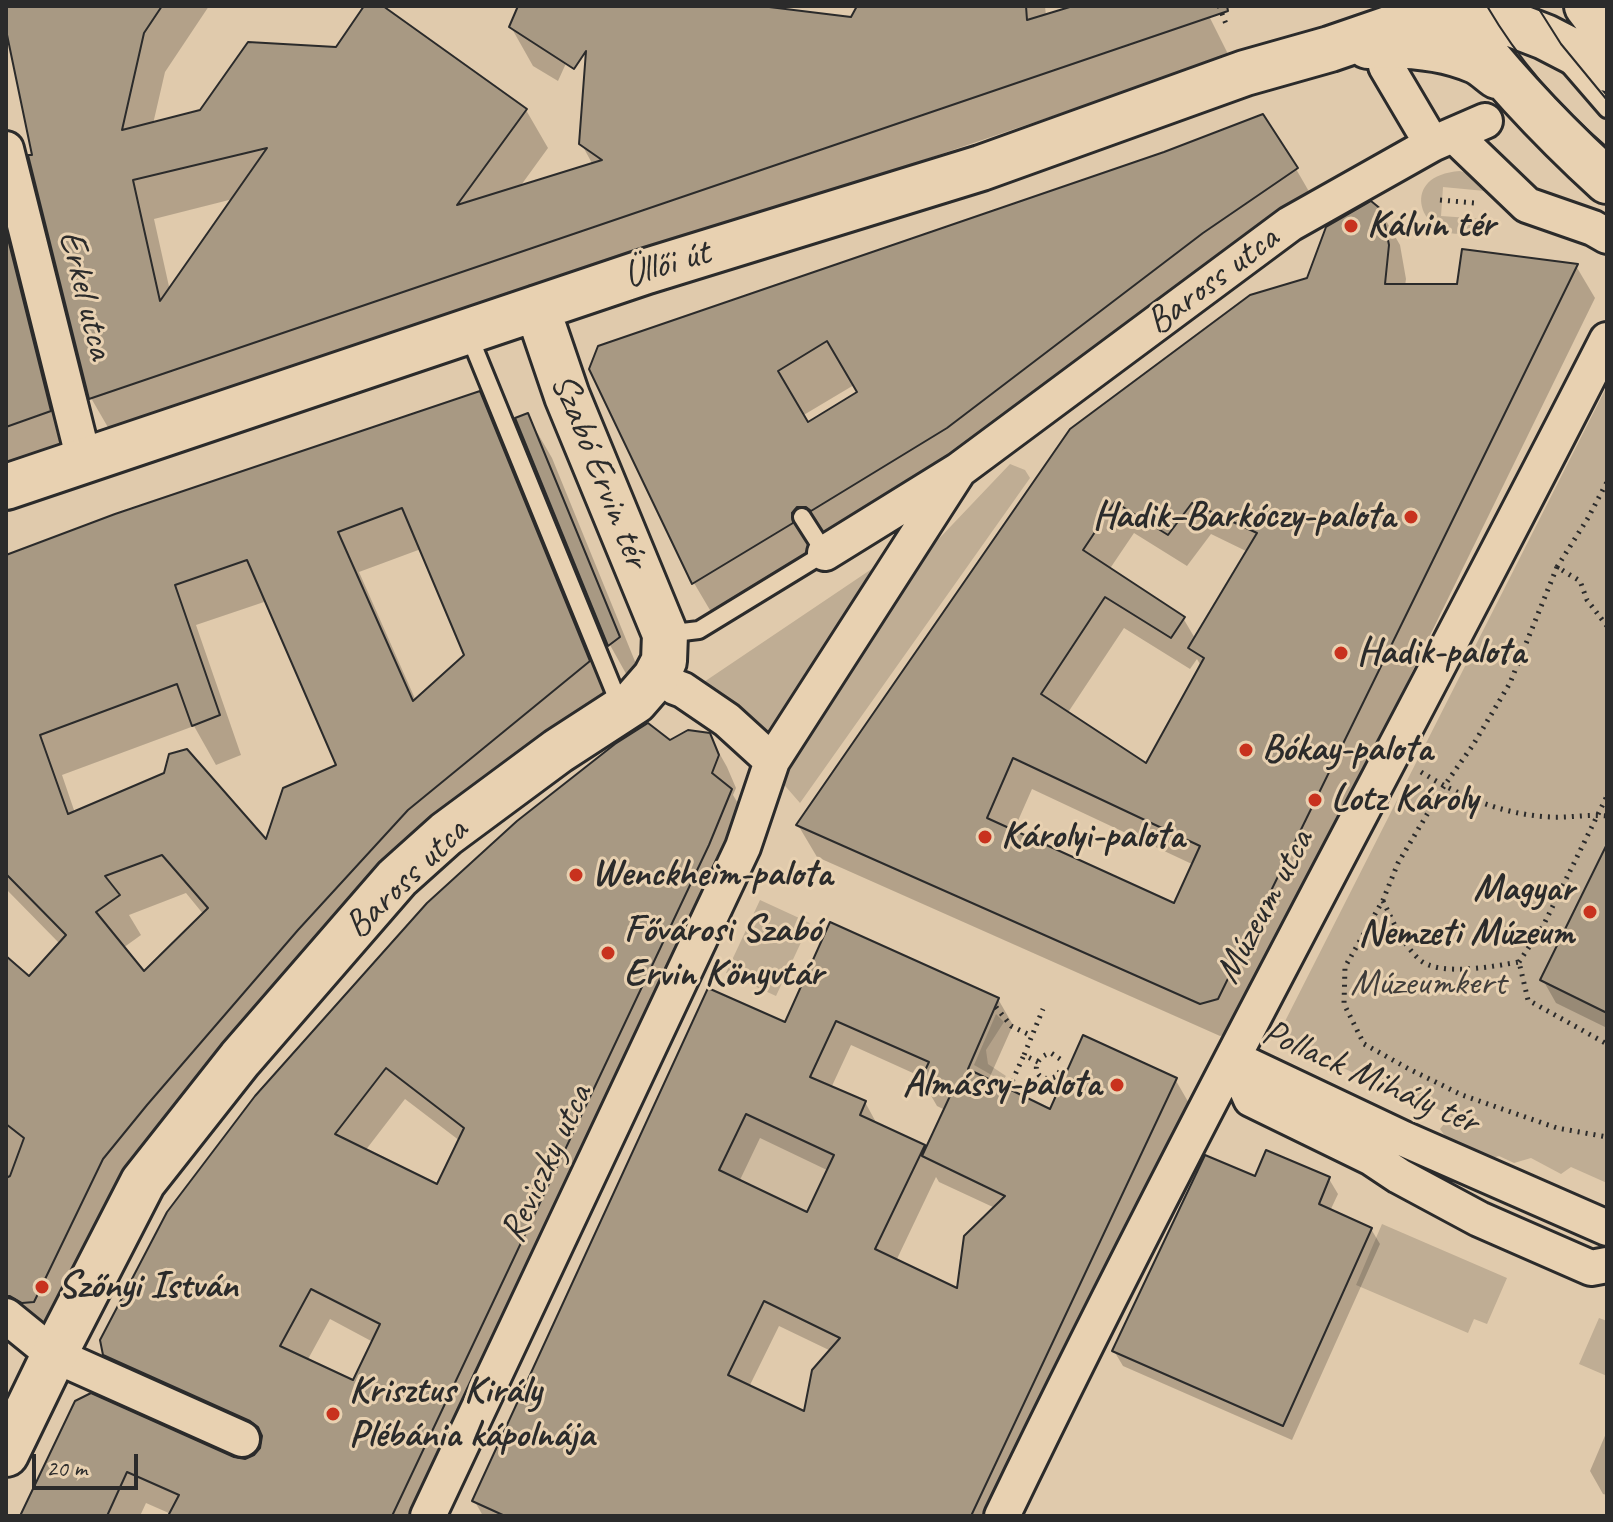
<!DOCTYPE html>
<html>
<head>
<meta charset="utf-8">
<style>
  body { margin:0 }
  #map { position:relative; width:1613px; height:1522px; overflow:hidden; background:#e0caac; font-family:Caveat,sans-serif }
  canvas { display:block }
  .frame { position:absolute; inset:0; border:8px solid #2b2b2b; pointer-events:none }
  .scale { position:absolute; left:32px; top:1454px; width:106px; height:36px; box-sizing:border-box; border:4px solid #2b2b2b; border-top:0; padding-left:10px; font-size:24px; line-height:28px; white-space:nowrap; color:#2b2b2b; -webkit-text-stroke:6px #e8d1b1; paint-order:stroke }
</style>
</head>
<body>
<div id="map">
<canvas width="1613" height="1522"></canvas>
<div class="frame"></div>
<div class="scale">20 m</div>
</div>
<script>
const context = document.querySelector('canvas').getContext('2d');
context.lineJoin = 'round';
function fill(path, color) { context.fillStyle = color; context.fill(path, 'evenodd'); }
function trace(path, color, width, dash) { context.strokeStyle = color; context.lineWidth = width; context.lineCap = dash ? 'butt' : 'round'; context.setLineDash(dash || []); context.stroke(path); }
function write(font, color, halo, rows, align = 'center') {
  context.font = font + ' Caveat,sans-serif'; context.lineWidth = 6; context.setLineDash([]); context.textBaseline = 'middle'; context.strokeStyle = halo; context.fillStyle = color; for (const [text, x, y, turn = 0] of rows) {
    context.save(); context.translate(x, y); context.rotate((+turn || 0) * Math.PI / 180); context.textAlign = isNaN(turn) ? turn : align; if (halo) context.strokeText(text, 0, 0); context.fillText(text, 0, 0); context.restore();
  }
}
const built = new Path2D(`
  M691,1024l175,77 -6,14 26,12 -73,155 -200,-89z`);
const green = new Path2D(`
  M1460,171l21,7 8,9 -4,4 -42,-4 -2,29 42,3 3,6c-55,36 -100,-49 -26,-54z
  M1607,386v797l-36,-16 -10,7 -30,-16 -17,5 -15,-7 -22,7 -20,-10 -17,-24 11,-14 -175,-76z
  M1010,464l15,6 5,8 -230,325 -102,-117 193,-130 22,10z
  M760,900l50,23 -34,73 -50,-23z
  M996,1014l8,8 -18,28 2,14 18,12 -4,5 -28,-16z
  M1382,1224l125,54 -20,46 -13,-5 -6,14 -112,-48z
  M1599,1318l8,3v55l-28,-12z`);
const shadow = new Path2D(`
  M6,6h203l-44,66 -12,52 48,-12 136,-63 30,-43h13l146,104 22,38 -29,40 74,-23 -12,-22 15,-137h148l108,13 7,-13h186l1,10 34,-10h124l25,50 -1116,380 -22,-38 -85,-377zM233,199l-63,92 -16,-72z
  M520,6h72l-34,75 -25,-15 -22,-39z
  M1296,169l26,45 -505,354 -97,59 -26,-44 -103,-214zM854,385l5,8 -52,31 -5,-8z
  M1381,212l19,33 6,34 -1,7h53l118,-20 19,32 -359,734 -16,4 -403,-179 -19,-32 510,-545zM1134,533l53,33 24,-32 37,18 -52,88 -13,-22 -74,-48zM1124,628l66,41 7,-10 4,7 -54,100 -80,-52zM1032,789l162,76 -19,41 -162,-74z
  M6,228l19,76 14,24 28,114 -61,21z
  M479,394l23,39 109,268 -291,269 -263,371 -51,-24v-359l23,21 31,-35 -54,-55v-332zM421,549l45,107 -50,45 -57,-129zM267,601l71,165 -72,77 -191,-30 -13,-38 132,-49 22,39 25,-10 -45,-130zM186,893l18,22 -60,59 -21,-26 18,-13 -12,-20z
  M527,415l25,43 91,223 -9,7 -24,-43 -93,-226z
  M709,735l18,32 9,21 -3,7 16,27 -325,694h-254l1,-2 -25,-11 -6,13h-118l54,-113 158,56 11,2 9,-4 8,-9 -139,-61 -18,-33 565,-612zM405,1099l55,42 -22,46 -73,-36zM330,1319l43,23 -19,41 -47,-22z
  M1607,848v180l-51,-25 -13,-23z
  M998,999l15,26 -25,56 63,30 124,-32 15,26 -193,411h-514l-9,-16 312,-475zM851,1045l73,33 -2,2 15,26 8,4 -19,41 -2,-4 -46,-21 -13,-24 -34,-14zM760,1138l69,33 -21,44 -69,-33zM936,1177l3,5 56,26 -36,83 -63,-30zM779,1326l52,25 -25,63 -57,-27z
  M1329,1179l9,15 -8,17 41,18 9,15 -88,196 -169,-74 -9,-15z
  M1607,1431v64l-4,-1 -13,-23z`);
const building = new Path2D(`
  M6,6h156l-18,27 -22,97 78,-20 48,-68 88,5 28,-41h19l144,103 -70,96 145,-45 -23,-16 7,-93 -12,18 -65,-42 9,-21h243l90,11 6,-11h169l1,14 46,-14h154l1,5 -1139,388 -61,-244h4l-26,-125zM267,148l-107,153 -27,-121z
  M1263,114l35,54 -95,65 -256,195 -136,83 -5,-4h-9l-5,6 1,10 -101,61 -103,-215 9,-23 566,-194zM827,341l30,51 -49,30 -30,-51z
  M1371,201l11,9 7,35 -4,39h72l5,-35 116,15 -360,735 -18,5 -404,-179 274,-396 180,-134 57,-17 19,-51zM1115,502l53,33 24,-32 65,30 -69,115 16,10 -58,105 -105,-69 64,-97 66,41 14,-21 -102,-67zM1013,758l187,88 -26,57 -187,-85z
  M6,231l45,180 -45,16z
  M480,391l110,270 -182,149 -110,120 -151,175 -44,54 -69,143 -12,1 -12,-7h-4v-118l4,-2 14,-38 -18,-14v-168l23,20 37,-41 -60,-61v-319l109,-41zM402,508l62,147 -51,46 -75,-169zM247,560l89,205 -53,23 -17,51 -79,-90 -18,5 -5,19 -96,41 -28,-79 137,-51 15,42 28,-11 -45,-130zM162,855l46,53 -64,63 -48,-59 24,-17 -15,-19z
  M528,413l92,224 -12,9 -93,-228z
  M648,723l22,17 18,-10 22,3 9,22 -7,18 20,16 -23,56 -317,671h-224l11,-21 -52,-23 -20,44h-87l55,-115 16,-8 143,64 11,2 9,-4 6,-7 2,-12 -4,-9 -8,-6 -147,-66 -3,-15 67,-128 88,-116 172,-193 90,-82 98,-77zM386,1068l78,60 -27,56 -102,-50zM311,1289l69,35 -27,56 -73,-34z
  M1607,844v169l-67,-33z
  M830,922l169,76 -31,71 82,40 33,-74 94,43 -206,438h-466l-33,-15 236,-513 77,34zM836,1021l93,41 -9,19 30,15 -28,60 83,40 -41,40 -7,52 -82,-39 50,-104 -65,-30 6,-14 -56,-24zM746,1114l88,41 -27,57 -88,-42zM764,1301l76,37 -28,32 -8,41 -76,-36z
  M1266,1150l64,27 -11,27 53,24 -89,198 -171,-75 93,-196 50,21z`);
const path = new Path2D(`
  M1219,6l7,18
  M1440,200l35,3
  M1557,567l31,-49 19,-36
  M1607,626l-20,-26 -7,-19 -23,-14 -47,116 -37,62 -29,41 -46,77 -15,37 -38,67 -1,37 20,40 45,25 53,26 95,33 50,9
  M1421,772c40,25 83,43 130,45 18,1 37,-3 56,-1
  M1383,901c10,20 19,43 37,59 20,17 75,6 99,2l9,38 79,44
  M1519,962l24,-36 64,-130
  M996,1007l15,19 21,10
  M1060,1059l-9,-6c-24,6 -16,34 6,23l4,-7 5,2
  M1038,1062l-14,-7 19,-46
  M1009,1088l15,-33`);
const lane = new Path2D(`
  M1569,65l38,44
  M468,333l153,375
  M666,634l33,-4 126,-77 -23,-36`);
const street = new Path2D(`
  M1386,66l46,78
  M1454,135l73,70 66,23 14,8
  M6,149l78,311
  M825,553l134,-83 331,-246 142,-80 53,-23
  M675,687l8,3 44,30 45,41
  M1233,1058l18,41 121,59 27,18 80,43 112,49 16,-3
  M1233,1058l171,81 203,89
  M6,1316l48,39 188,84
  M428,1516l315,-669 29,-86 187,-291
  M1002,1516c191,-397 405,-783 605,-1176`);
const secondary = new Path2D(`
  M1447,6c47,63 102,122 160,175
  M1587,6l20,26
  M1448,8l45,9 52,20 62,32
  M1368,46c36,-2 74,0 108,15 7,3 14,10 21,15
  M6,487l641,-216 334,-103 264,-95 85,-24 125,-43
  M6,1454l48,-99 89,-173 97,-123 157,-181 49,-44 112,-83 77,-50 20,-23 9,-17 1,-27 -98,-238 -30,-88`);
const tram = new Path2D(`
  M1487,6c31,53 74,102 120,141
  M1537,6l24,38 46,56`);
const markers = [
  [1351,226,8,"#c8321e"],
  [1411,517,8,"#c8321e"],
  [1341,653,8,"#c8321e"],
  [1246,750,8,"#c8321e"],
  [1315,800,8,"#c8321e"],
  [985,837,8,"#c8321e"],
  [576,875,8,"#c8321e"],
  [1590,912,8,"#c8321e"],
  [608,953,8,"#c8321e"],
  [1117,1085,8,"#c8321e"],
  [42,1287,8,"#c8321e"],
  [333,1414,8,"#c8321e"]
];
const poiNames = [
  ["Kálvin tér",1367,226],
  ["Hadik–Barkóczy-palota",1395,517,"right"],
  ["Hadik-palota",1357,653],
  ["Bókay-palota",1262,750],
  ["Lotz Károly",1331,800],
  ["Károlyi-palota",1001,837],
  ["Wenckheim-palota",592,875],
  ["Magyar",1574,890,"right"],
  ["Nemzeti Múzeum",1574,934,"right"],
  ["Fővárosi Szabó",624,931],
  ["Ervin Könyvtár",624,975],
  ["Almássy-palota",1101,1085,"right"],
  ["Szőnyi István",58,1287],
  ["Krisztus Király",349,1392],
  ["Plébánia kápolnája",349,1436]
];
const streetNames = [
  ["Üllői út",667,265,-17],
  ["Baross utca",1213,281,-37],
  ["Erkel utca",85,295,76],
  ["Szabó Ervin tér",599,471,68],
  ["Baross utca",407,879,-44],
  ["Múzeum utca",1265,907,-62],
  ["Pollack Mihály tér",1370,1078,24],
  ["Reviczky utca",547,1164,-65]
];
const parkNames = [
  ["Múzeumkert",1428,984]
];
fill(built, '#cfbba0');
fill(green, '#bfad94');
fill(shadow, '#0003');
fill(building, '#a89983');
trace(building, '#2b2b2b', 2);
trace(lane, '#2b2b2b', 22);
trace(street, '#2b2b2b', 40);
trace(secondary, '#2b2b2b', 50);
trace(path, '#2b2b2b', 5, [2, 6]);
trace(lane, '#e8d1b1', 16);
trace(street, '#e8d1b1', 34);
trace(secondary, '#e8d1b1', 44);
trace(tram, '#2b2b2b', 2);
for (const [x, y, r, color] of markers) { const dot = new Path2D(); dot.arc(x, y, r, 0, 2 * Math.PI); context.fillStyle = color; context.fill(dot); trace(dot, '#e8d1b1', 3); }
write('bold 38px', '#2b2b2b', '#e8d1b1', poiNames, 'left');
write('38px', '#2b2b2b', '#e8d1b1', streetNames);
write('38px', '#413e3b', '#e8d1b1', parkNames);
</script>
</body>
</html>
